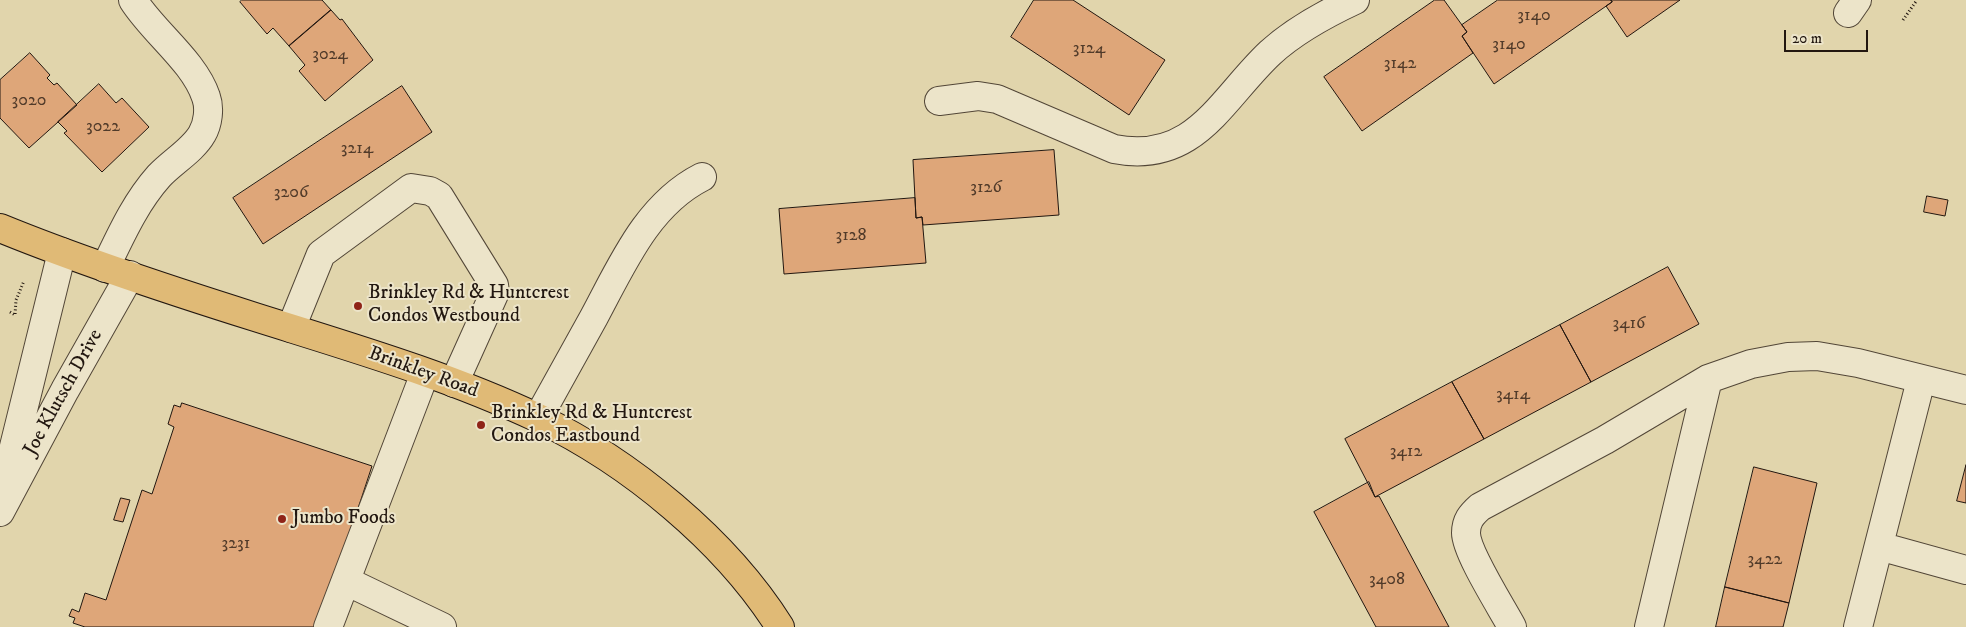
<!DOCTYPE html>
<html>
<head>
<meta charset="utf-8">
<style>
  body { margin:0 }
  #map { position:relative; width:1966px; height:627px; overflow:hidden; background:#e1d5ac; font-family:"IM FELL DW Pica",serif }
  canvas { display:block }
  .scale { position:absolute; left:1784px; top:30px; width:84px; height:22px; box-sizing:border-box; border:2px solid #221710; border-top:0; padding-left:6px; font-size:15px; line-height:18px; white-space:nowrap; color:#221710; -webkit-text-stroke:4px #ece4c9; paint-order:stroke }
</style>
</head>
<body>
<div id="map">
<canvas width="1966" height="627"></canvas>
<div class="scale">20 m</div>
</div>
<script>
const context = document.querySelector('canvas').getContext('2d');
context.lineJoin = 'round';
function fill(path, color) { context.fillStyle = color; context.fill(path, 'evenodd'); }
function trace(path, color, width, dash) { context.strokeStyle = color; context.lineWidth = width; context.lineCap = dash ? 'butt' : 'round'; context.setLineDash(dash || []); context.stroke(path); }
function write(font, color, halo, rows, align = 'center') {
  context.font = font + ' "IM FELL DW Pica",serif'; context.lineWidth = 4; context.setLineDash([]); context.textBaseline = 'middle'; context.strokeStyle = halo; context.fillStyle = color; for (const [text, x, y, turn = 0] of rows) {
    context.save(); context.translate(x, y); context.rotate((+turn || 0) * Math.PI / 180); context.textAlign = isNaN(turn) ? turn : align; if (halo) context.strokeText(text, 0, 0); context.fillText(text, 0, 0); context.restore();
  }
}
const building = new Path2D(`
  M242,0h80l9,10 -42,36 -16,-18 -6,6 -27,-32z
  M1034,0h39l92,60 -36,55 -118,-78z
  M1435,0h9l23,32 -5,4 11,17 -111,78 -38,-54z
  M1498,0h113l1,2 -118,82 -32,-48 5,-4 -5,-7z
  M1611,0h69l-53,37 -21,-31 6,-4z
  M331,10l9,10 2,-1 31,41 -48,41 -26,-30 6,-6 -16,-19z
  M30,53l20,22 -3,3 7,7 3,-2 20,22 -48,43 -29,-30v-38z
  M99,84l17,19 6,-5 27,29 -47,45 -38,-39 3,-2 -9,-9z
  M402,86l30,46 -169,112 -30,-46z
  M1054,150l5,65 -136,10 -1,-8 -6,1 -3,-58z
  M1927,196l21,4 -3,16 -21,-4z
  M915,198l1,20 6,-1 4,46 -142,11 -5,-65z
  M1668,267l31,57 -108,58 -31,-57z
  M1560,325l31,57 -107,57 -32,-57z
  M1452,382l32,57 -109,58 -30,-58z
  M182,403l190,63 -53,161h-234l-12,-4 2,-5 -6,-2 3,-7 7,3 6,-19 21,7 36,-110 10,4 22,-67 -6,-3 6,-19 6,2z
  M1966,465v38l-9,-2z
  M1754,467l63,16 -28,120 -64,-16z
  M1369,482l6,15 4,-1 70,131h-73l-62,-115z
  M121,498l9,2 -7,22 -9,-2z
  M1725,587l64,16 -6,24h-67z`);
const path = new Path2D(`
  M1903,20l14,-20
  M10,312l5,3 1,-15 8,-19`);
const minor = new Path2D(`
  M1848,13l9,-13
  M939,101l39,-5 19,3 117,50c81,16 107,-50 156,-96 25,-23 55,-39 85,-53
  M105,268c16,-33 30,-65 54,-92 13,-14 34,-26 43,-42 6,-10 8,-26 4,-37 -12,-36 -53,-65 -73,-97
  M291,328l30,-74 90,-66 19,3 9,5 55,89 1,7 -41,91
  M538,418c19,-34 37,-67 56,-101 28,-52 53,-112 108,-140
  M6,479l56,-227
  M0,512l65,-122 65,-115
  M1879,546l87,24
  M346,581l96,46
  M328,627l97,-254
  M1512,627c-10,-19 -46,-75 -46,-94 0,-12 5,-18 14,-26l125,-67 103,-61 43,-15 37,-7 29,-1 41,7 108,27
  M1649,627l59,-248
  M1858,627l63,-247`);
const major = new Path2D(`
  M0,228c83,34 169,62 255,89 95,30 192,58 283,101 92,44 188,123 242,209`);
const markers = [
  [358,306,5,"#8f2418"],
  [481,425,5,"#8f2418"],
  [282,519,5,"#8f2418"]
];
const numberNames = [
  ["3140",1534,16],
  ["3140",1509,45],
  ["3124",1089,49],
  ["3024",330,55],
  ["3142",1400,64],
  ["3020",29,101],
  ["3022",103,127],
  ["3214",357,149],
  ["3126",986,188],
  ["3206",291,193],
  ["3128",851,236],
  ["3416",1629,324],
  ["3414",1513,395],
  ["3412",1406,452],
  ["3231",236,544],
  ["3422",1765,560],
  ["3408",1387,580]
];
const poiNames = [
  ["Brinkley Rd & Huntcrest",368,294],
  ["Condos Westbound",368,317],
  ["Brinkley Rd & Huntcrest",491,414],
  ["Condos Eastbound",491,437],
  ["Jumbo Foods",292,519]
];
const streetNames = [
  ["Brinkley Road",423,373,20],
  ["Joe Klutsch Drive",64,393,-61]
];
fill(building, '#dea679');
trace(building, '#221710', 1);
trace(minor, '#524637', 30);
trace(major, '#221710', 30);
trace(path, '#221710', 3, [1, 2.5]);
trace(minor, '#ece4c9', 28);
trace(major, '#e0ba76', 28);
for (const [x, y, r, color] of markers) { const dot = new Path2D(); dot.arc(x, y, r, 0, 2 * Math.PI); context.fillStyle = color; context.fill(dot); trace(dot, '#ece4c9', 2); }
write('18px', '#513b2a', null, numberNames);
write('20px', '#221710', '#ece4c9', poiNames, 'left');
write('20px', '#221710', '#ece4c9', streetNames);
</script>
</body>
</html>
